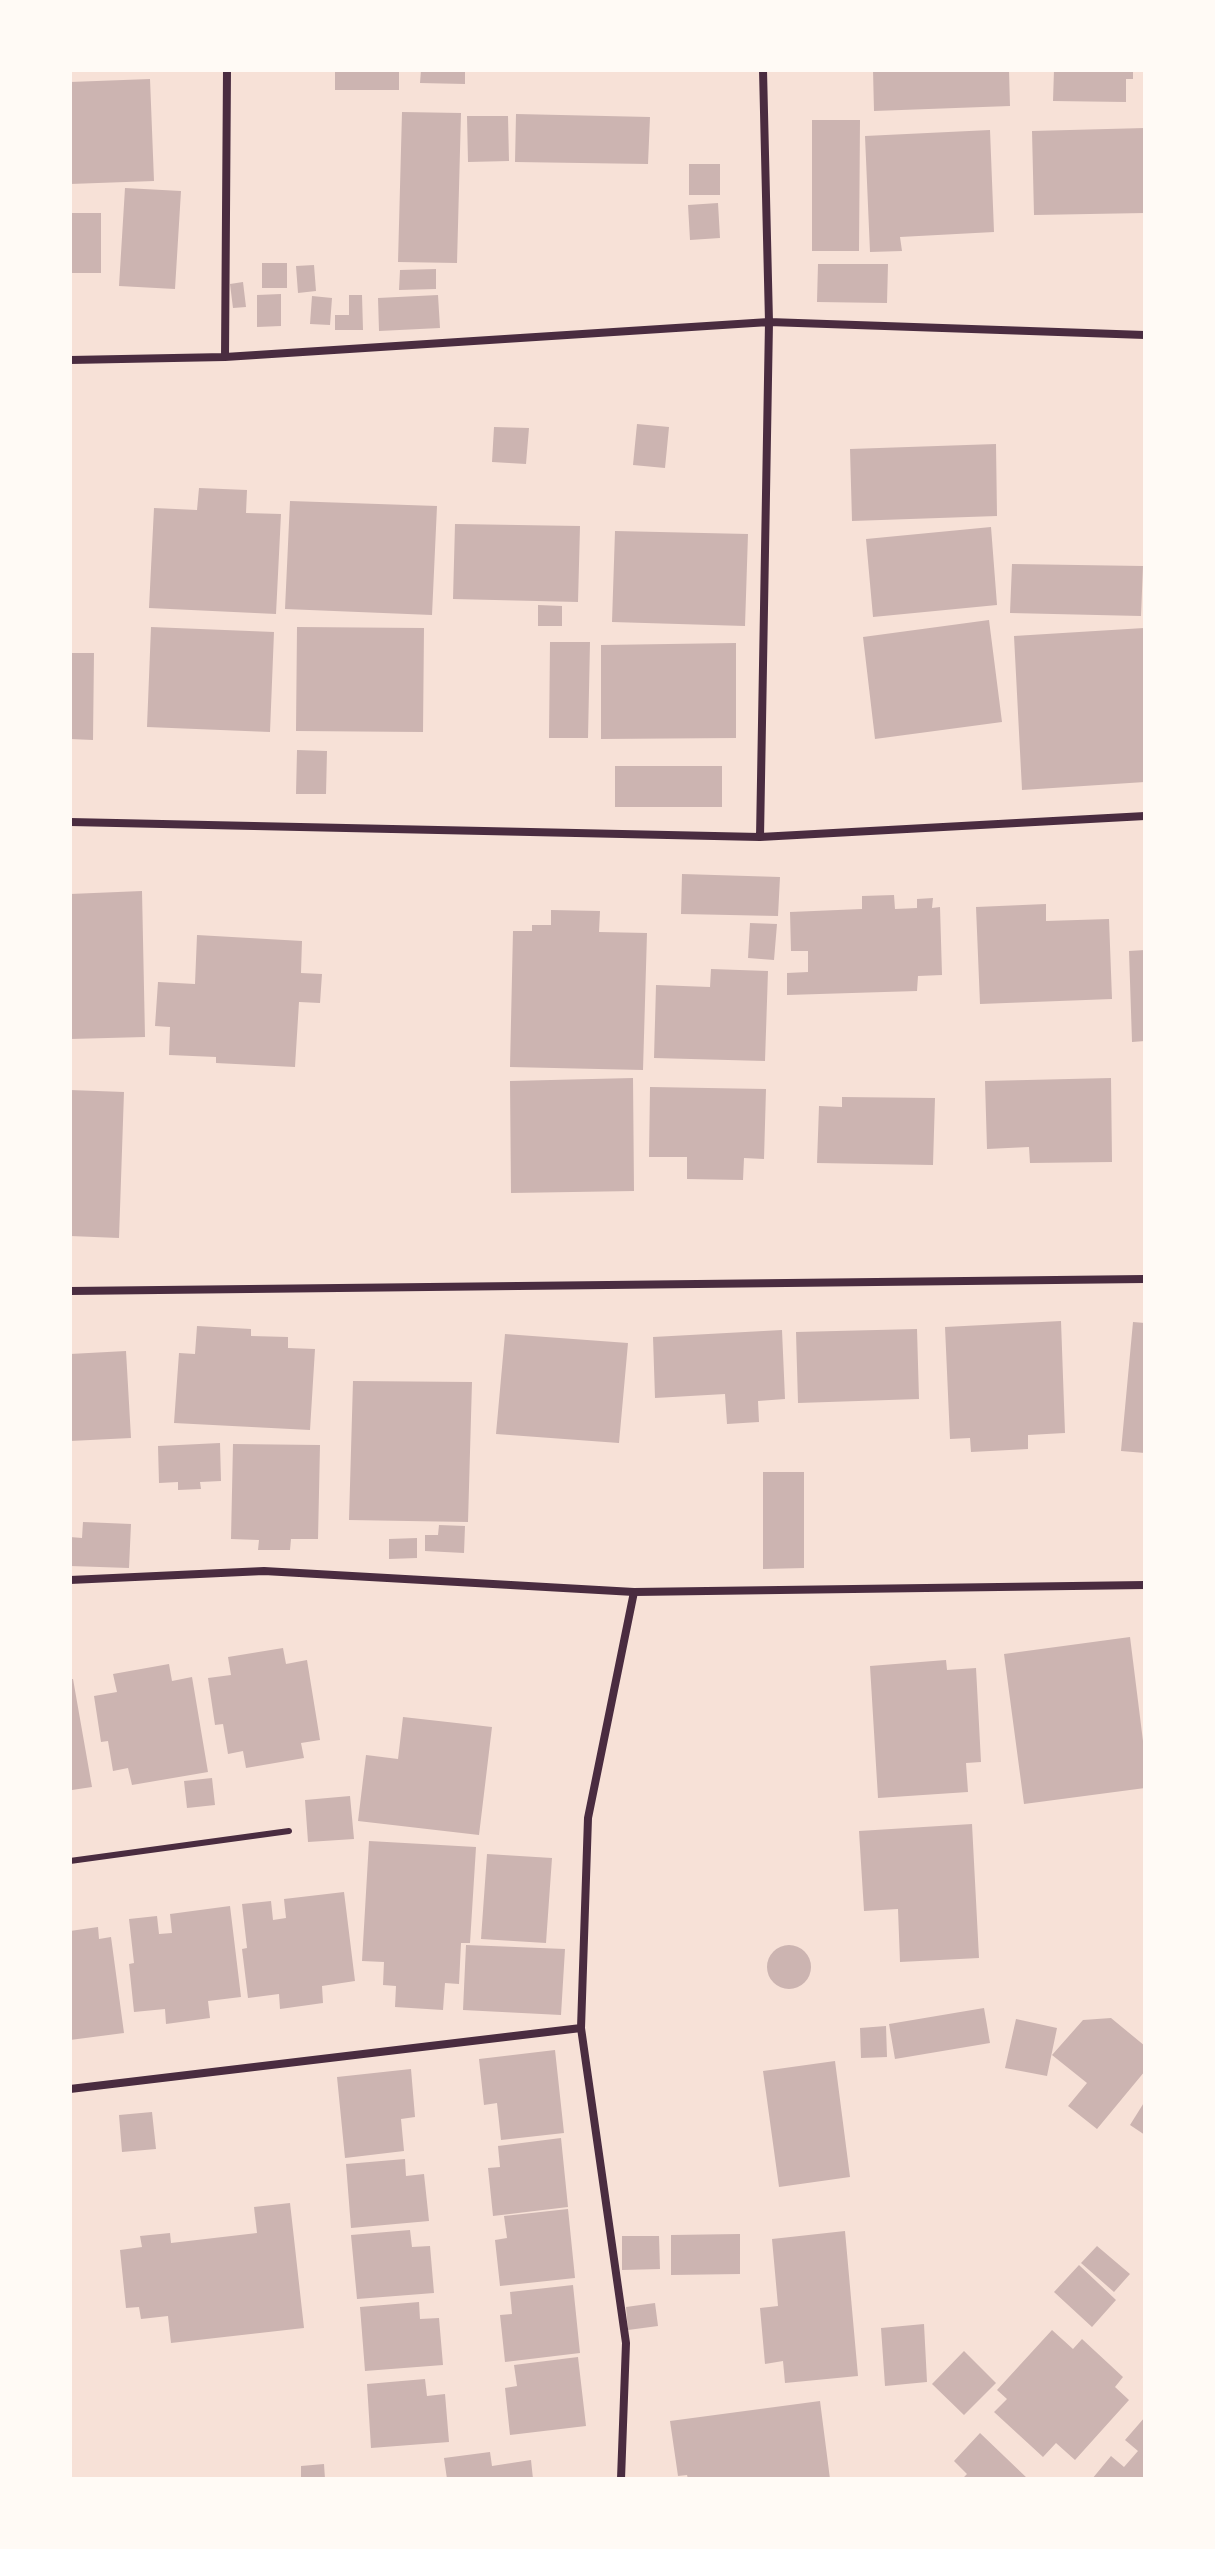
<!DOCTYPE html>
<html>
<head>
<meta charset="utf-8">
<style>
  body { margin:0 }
  #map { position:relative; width:1215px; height:2549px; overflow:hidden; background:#f7e1d7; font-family:Lato,sans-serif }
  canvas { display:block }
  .frame { position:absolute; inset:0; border:72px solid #fffaf5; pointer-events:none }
</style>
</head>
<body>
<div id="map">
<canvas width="1215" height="2549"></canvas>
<div class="frame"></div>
</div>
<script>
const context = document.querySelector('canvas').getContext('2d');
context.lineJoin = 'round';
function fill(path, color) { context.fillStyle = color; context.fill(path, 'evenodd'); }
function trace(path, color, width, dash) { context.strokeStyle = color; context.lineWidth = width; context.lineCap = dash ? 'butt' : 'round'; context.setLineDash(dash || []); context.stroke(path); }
const building = new Path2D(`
  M335,70h64v20h-64z
  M421,70h44v14l-45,-1z
  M873,70h136l1,36 -136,5z
  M1054,70h79v9h-7v23l-73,-1z
  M150,79l4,102 -84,3v-102z
  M402,112l59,1 -4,150 -59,-1z
  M516,114l134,3 -2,47 -133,-2z
  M467,116h41l1,45 -41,1z
  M812,120h48l-1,131h-47z
  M1145,128v85l-111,2 -2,-84z
  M990,130l4,102 -94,5 2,14 -32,1 -5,-116z
  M689,164h31v31h-31z
  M125,188l56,3 -6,98 -56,-3z
  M718,203l2,35 -30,2 -2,-35z
  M70,213h31v60h-31z
  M262,263h25v25h-25z
  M818,264h70l-1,39 -70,-1z
  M314,265l2,26 -18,2 -2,-27z
  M436,269v20l-37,1 1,-20z
  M243,282l3,25 -13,1 -3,-24z
  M281,294v32l-24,1v-32z
  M349,295h13l1,35h-28v-15h14z
  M438,295l2,33 -61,3 -1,-33z
  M312,296l20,2 -2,27 -20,-1z
  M637,424l32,3 -4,41 -32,-3z
  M494,427l35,1 -3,36 -34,-2z
  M996,444l1,72 -145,5 -2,-72z
  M199,488l48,2 -1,23 35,1 -5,100 -127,-6 5,-100 43,2z
  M290,501l147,5 -5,109 -147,-6z
  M455,524l125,2 -2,76 -125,-3z
  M991,527l6,78 -124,12 -7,-78z
  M615,531l133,3 -3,92 -133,-4z
  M1012,564l131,2 -2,50 -131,-3z
  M538,605l24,1v20h-24z
  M989,620l13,102 -127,17 -12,-102z
  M151,627l123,5 -4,100 -123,-5z
  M297,627l127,1 -1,104 -127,-1z
  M1144,628l1,154 -123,8 -8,-154z
  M550,642h40l-2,96h-39z
  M736,643v95l-135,1v-94z
  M70,653h24l-1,87 -23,-1z
  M297,750l30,1 -1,43h-30z
  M615,766h107v41h-107z
  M682,874l98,3 -2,39 -97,-2z
  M142,891l3,146 -75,2v-145z
  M894,895l1,14 22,-1v-9l16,-1 -1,10 8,-1 2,68 -24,1 -1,15 -130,4v-22l21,-1v-21h-17l-1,-39 72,-3v-13z
  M1046,904v17l63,-2 3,80 -132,5 -4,-97z
  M551,910l49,1 -1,21 48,1 -4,137 -133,-3 3,-136h19v-6h19z
  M750,923l27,1 -3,36 -26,-2z
  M197,935l105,6 -1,32 21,1 -2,29 -21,-1 -4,65 -79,-4v-6l-47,-2 1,-28 -15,-1 3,-44 37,2z
  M1145,950v91l-13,1 -3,-91z
  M711,969l57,2 -3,90 -111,-3 2,-73 54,2z
  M633,1078l1,113 -123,2 -1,-112z
  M1111,1078l1,84 -82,1 -1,-16 -42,2 -2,-68z
  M650,1087l116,2 -2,70 -20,-1 -1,22 -56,-1v-22h-38z
  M70,1090l54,2 -5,146 -49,-2z
  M842,1097l93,1 -2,67 -116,-2 2,-57 23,1z
  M1061,1321l4,112 -37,2v14l-57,3 -1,-14 -20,1 -5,-112z
  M1133,1322l12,1v130l-24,-2z
  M197,1326l54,3v7l37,1v11l27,1 -5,81 -136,-7 5,-70 16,1z
  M917,1329l2,70 -121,4 -2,-71z
  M782,1330l3,69 -27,2 1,21 -32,2 -2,-30 -70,4 -2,-61z
  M505,1334l123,9 -9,100 -123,-9z
  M126,1351l5,87 -61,3v-87z
  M353,1381l119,1 -4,140 -119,-2z
  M220,1443l1,38 -21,1 1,7 -23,1v-8l-19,1 -1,-37z
  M233,1444l87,1 -2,94h-27l-1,11h-32l1,-10 -28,-1z
  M763,1472h41v96l-41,1z
  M83,1522l48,2 -2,44 -59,-2v-29l12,1z
  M439,1525l26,1 -1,27 -39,-2v-16h13z
  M417,1538v20l-28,1v-20z
  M1130,1637l15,120v31l-121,16 -20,-150z
  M283,1648l3,16 21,-4 13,80 -19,3 3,15 -58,10 -3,-17 -15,3 -5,-30 -8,1 -7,-47 23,-3 -3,-18z
  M946,1660l1,10 29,-2 5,94 -15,1 2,29 -90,6 -8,-132z
  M169,1664l3,17 20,-4 16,95 -76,13 -4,-17 -15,3 -5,-30 -7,1 -7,-46 23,-4 -4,-18z
  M70,1679h3l19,108 -20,3z
  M403,1717l89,10 -13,108 -121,-14 8,-66 32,4z
  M212,1778l3,27 -28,3 -3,-27z
  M350,1796l4,43 -46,3 -3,-42z
  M972,1824l7,134 -79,4 -2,-53 -34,2 -5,-80z
  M369,1841l107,6 -6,96h-9l-2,41 -14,-1 -2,27 -48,-3 1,-21 -13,-1 1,-23 -22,-1z
  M487,1854l65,4 -6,85 -65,-4z
  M344,1892l11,89 -33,5 1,17 -43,6 -1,-15 -31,4 -6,-49 5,-1 -5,-44 29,-3 2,19 13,-2 -2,-19z
  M230,1906l11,91 -33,4 2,17 -44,6 -1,-15 -31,3 -5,-48 5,-1 -5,-44 28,-3 2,18 13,-1 -2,-19z
  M98,1927l1,12 12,-2 13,96 -54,7v-109z
  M767 1967a22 22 0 1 1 44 0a22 22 0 1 1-44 0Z
  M466,1945l99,4 -4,66 -98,-5z
  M984,2008l6,35 -95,16 -6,-35z
  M1111,2018l34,28v25l-48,58 -29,-23 19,-23 -35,-28 31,-35z
  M1016,2019l41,9 -10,48 -42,-8z
  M886,2026l1,31 -26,1 -1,-30z
  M555,2050l9,83 -63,7 -4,-37 -13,2 -5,-46z
  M835,2061l15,116 -71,10 -16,-116z
  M411,2069l4,48 -14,2 3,32 -59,7 -8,-81z
  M1145,2101v34l-15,-10z
  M152,2112l4,37 -34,3 -3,-37z
  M561,2138l7,69 -75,9 -5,-48 12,-1 -2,-21z
  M405,2159l1,17 18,-2 5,47 -78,7 -5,-64z
  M290,2203l14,125 -133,15 -3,-27 -27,3 -2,-12 -13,1 -6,-58 22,-3 -2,-11 30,-3 1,10 86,-10 -3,-26z
  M568,2209l7,69 -75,8 -5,-46 12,-2 -3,-22z
  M410,2230l2,17 18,-1 4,47 -77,6 -6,-64z
  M845,2231l13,145 -73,7 -2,-22 -18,3 -5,-56 18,-2 -6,-67z
  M740,2234v40l-69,1v-40z
  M622,2236h37l1,33 -38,1z
  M1097,2246l33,28 -16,18 -33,-29z
  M1079,2265l37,35 -24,27 -38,-35z
  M573,2285l7,68 -75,9 -5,-47 12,-1 -2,-22z
  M419,2302l1,17 19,-1 4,47 -78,6 -5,-64z
  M655,2303l3,23 -30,4 -2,-23z
  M924,2324l3,58 -42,4 -4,-58z
  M1052,2330l21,19 9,-10 41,38 -8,10 14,13 -54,60 -19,-17 -13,14 -49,-45 13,-13 -10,-9z
  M964,2351l32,32 -32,32 -32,-31z
  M578,2357l8,69 -76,9 -5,-47 12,-2 -3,-21z
  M425,2379l2,17 18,-2 4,48 -78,6 -4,-64z
  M820,2401l10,78h-142l-1,-4 -9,1 -8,-55z
  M1145,2417v62h-53l19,-23 13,11 14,-16 -13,-11z
  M980,2433l48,46h-66l5,-5 -13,-13z
  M490,2452l2,14 39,-6 2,19h-86l-3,-21z
  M324,2464l1,15h-24v-13z`);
const service = new Path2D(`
  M70,1861l219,-30`);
const minor = new Path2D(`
  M225,357l2,-287
  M70,360l155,-3 544,-35 376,13
  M70,822l690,15 385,-21
  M760,837l9,-515 -6,-252
  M70,1291l1075,-12
  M70,1580l194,-9 370,21 511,-7
  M70,2089l511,-61
  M621,2479l5,-136 -45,-315 7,-210 46,-226`);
fill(building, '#ccb4b1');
trace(service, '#4a2c40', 6);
trace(minor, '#4a2c40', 8);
</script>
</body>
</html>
